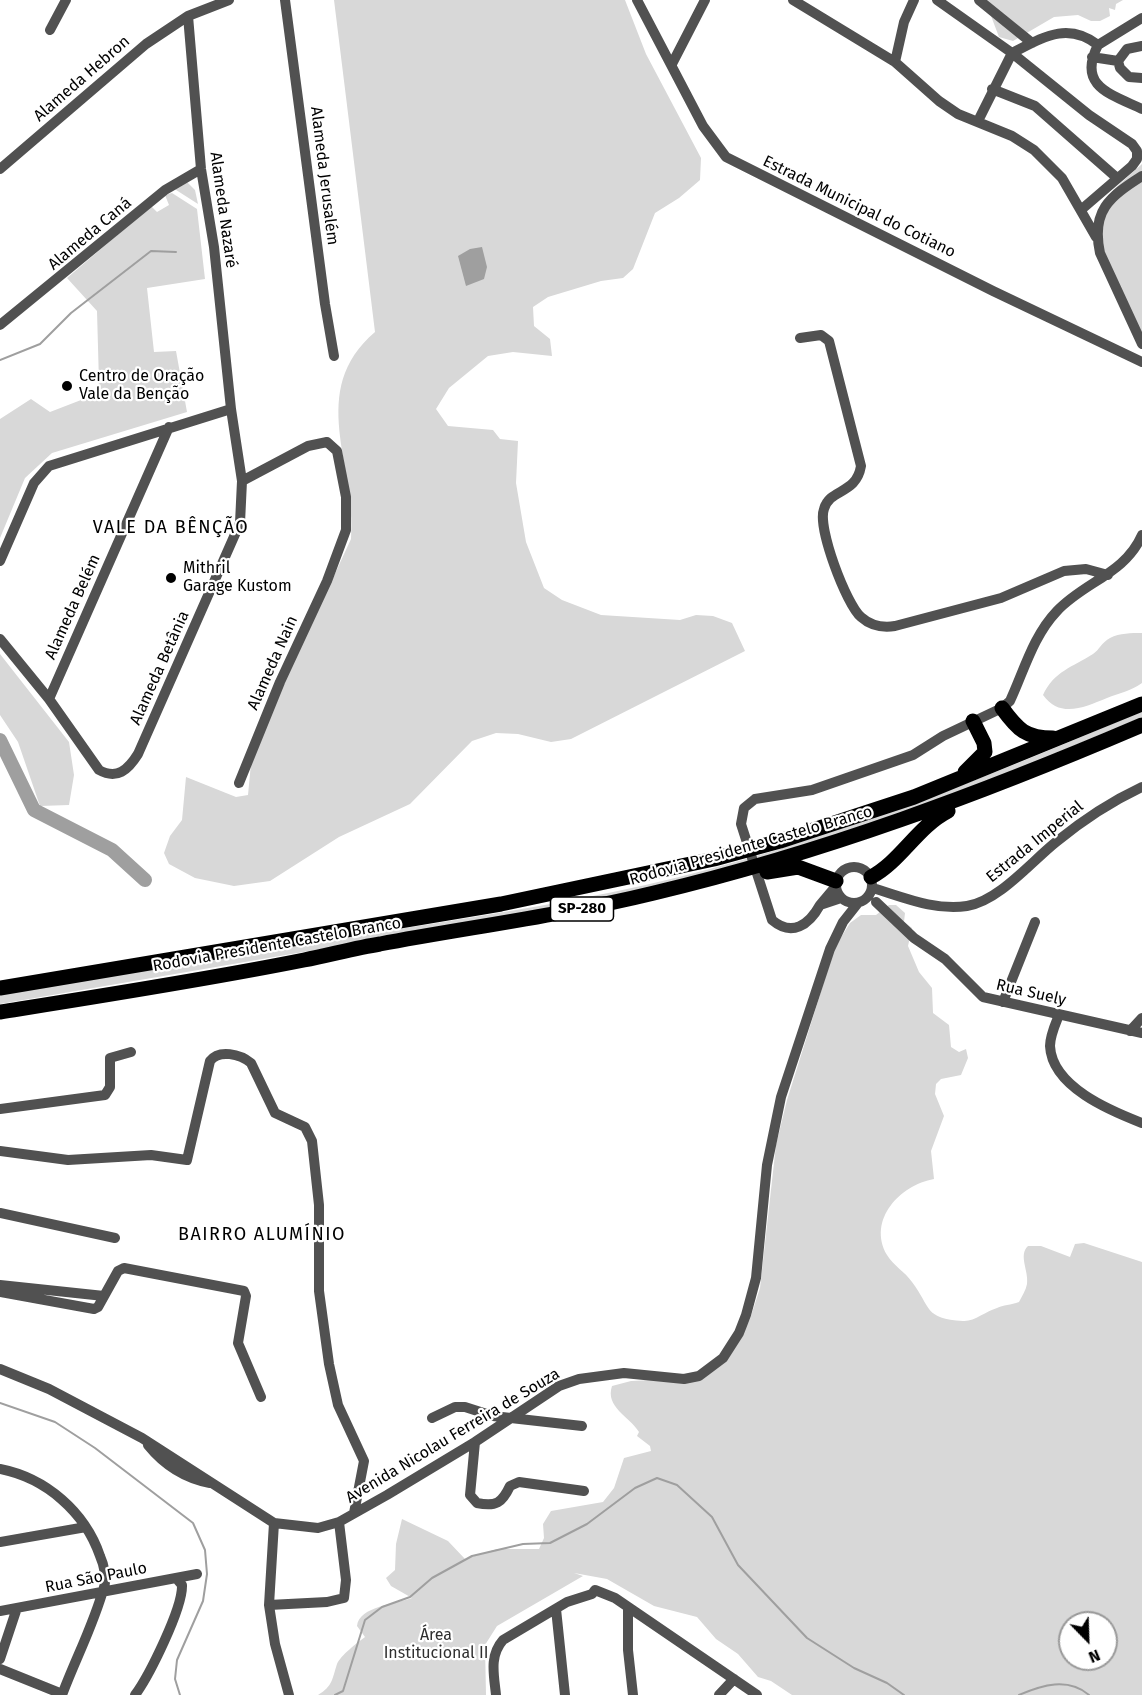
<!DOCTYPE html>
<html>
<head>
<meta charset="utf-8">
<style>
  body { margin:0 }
  #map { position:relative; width:1142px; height:1695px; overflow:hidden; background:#fff; font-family:"Fira Sans",sans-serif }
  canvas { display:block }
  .north { position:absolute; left:1058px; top:1611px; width:60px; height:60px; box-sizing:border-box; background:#fff; border:2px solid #999; border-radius:50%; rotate:157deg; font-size:16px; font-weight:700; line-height:24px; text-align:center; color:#000 }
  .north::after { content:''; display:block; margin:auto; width:21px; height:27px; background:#000; clip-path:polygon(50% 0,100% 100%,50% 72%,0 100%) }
</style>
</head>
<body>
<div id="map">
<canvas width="1142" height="1695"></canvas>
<div class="north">N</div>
</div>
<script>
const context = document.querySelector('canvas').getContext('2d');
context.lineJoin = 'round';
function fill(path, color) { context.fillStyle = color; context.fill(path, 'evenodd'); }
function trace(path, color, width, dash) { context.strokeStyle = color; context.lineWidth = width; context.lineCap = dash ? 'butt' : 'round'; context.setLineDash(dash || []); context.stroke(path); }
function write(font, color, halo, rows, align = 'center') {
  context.font = font + ' "Fira Sans",sans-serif'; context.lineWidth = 4.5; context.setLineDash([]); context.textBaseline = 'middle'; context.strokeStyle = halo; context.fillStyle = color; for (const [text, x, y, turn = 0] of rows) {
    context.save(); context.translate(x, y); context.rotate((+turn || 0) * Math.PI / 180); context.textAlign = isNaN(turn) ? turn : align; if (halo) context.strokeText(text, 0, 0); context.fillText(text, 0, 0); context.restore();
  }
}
const green = new Path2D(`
  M334,0h291l21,54 55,104 -1,22 -21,18 -24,15 -22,56 -10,9 -22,3 -53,16 -15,10 1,19 16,13 2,17 -39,-4 -25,4 -39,32 -13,21 12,17 45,4 7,9 18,2 -2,42 10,59 18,46 18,12 39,15 79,5 16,-5 17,1 19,7 13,28 -174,88 -20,3 -33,-8 -22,-1 -24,8 -62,63 -71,33 -69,44 -36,5 -39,-8 -26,-14 -5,-11 6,-17 12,-16 4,-43 50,20 12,-2 4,-42 99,-214c6,-74 -45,-148 24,-207z
  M985,0h138l-7,4 -1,6 -6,-2 1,8 -10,5h-9l-13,-6 -24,2 -41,24 -14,-4z
  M1142,164v170c-13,-25 -43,-76 -41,-104 2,-16 11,-21 12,-40z
  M186,181l9,9 3,14 -25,-16z
  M172,193l25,16 8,70 -58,9 7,64 22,-1 11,61 -135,41 -27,25 -25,60v-119l31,-20 19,13 44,-17 5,-12 -2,-72 -30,-33 84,-72 6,6 12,-7 -4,-10z
  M1142,633v50c-11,8 -23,10 -35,15 -22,9 -47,21 -64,-3 11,-24 30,-28 50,-41 6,-4 9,-12 17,-16 10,-5 21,-5 32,-5z
  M0,654l69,88 5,33 -5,30 -29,1 -22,-64 -18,-27z
  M1142,711v6l-107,45 -149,58 -210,63 -221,43 -455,78v-10c133,-23 266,-43 399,-65 93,-15 188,-29 280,-52 160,-40 312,-101 463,-166z
  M889,905h7l9,8 -1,9 8,6 -4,18 11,26 13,16 1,25 16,12 2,22 8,5 7,-3 2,9 -7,17 -20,4 -5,5 -1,10 9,22 -13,35 3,28c-34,6 -67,41 -47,76 7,11 18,17 25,27 19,25 12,37 51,39 11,1 23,-10 34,-13 6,-3 14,-3 22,-6 3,-6 7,-12 8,-18 2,-13 -9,-29 1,-38h13l29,11 5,-13 9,-1 58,19v433h-350l-21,-14 -13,-4 -20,-23 -22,-15 -19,-22 -43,-11 -47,-27 -33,-6 9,3 -86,50 -12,19 1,50h-168c15,-9 14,-16 19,-31 4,-9 20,-21 28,-27l-8,-11c2,-20 40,-22 55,-28l-21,-12 -5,-8 9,-8 1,-26 6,-25 46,22 17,18 32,-10h42l5,-11 -1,-14 8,-13 52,-9 11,-14 10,-30 27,-7 -1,-5 -13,-10 2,-4c-10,-16 -34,-25 -27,-46l19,-5 62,-3 44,-34 13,-25 10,-31 16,-143 11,-45 48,-153 15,-24 11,-8h15zM1070,1623h36v36h-36z`);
const water = new Path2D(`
  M482,247l5,20 -3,12 -18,7 -8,-30 12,-7z`);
const stream = new Path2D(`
  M0,360l40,-16 31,-31 80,-62 25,1
  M0,1403l55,19 40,26 98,75 12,27 2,24 -4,27 -26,59 -2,19 5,16
  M335,1695l8,-4 22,-71 17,-13 28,-10 22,-19 40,-22 51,-12 27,-1 37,-19 48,-36 22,-10 20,7 35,32 26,48 69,73 47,30 33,15 17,12
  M1019,1695c23,-10 49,-18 70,0`);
const river = new Path2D(`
  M0,740l34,70 78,40 33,30`);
const minor = new Path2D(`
  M285,0l40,304 9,52
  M637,0l66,126 23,31 267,134 149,71
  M793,0l102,62 44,39 19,13 54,22 22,14 28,28 34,59
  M937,0l75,53c30,-15 55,-32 86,-8l44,-27
  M979,0l53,43
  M50,30l16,-30
  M1098,45c-21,41 12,49 44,64
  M1142,46l-15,3 -9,12 2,7 9,9 13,1
  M1092,57l26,4
  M895,62l9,-40 10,-22
  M672,64l33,-64
  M992,89l43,17 82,72
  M978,121l34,-68 77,62 43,29 5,7v8l-5,7 -50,43
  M0,169l146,-125 42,-28 41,-16
  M1142,176c-33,21 -51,35 -42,77l42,91
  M0,325l165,-135 36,-21
  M800,338l21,-3 8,6 32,125c-5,29 -31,22 -37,43 -7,18 22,95 37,108 10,9 21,11 34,9l106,-28 63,-27 22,-2 22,6
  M0,561l34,-78 15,-17 182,-57
  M0,639l49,60 50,71c18,10 29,0 39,-16l102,-231 2,-42 -11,-72 -17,-162 -13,-78 -13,-153
  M49,699l120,-272
  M239,783l41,-101 47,-101 19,-51v-33l-9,-46 -10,-9 -19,4 -66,35
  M836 885a18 18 0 1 1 36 0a18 18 0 1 1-36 0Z
  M836,886l-16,19 21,-7
  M873,888c30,9 62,23 94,18 32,-5 65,-45 89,-64 27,-22 56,-41 86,-55
  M876,902l38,36 31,21 38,38 159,36
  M820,905c-11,20 -28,32 -48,15l-31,-96 3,-16 11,-9 57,-9 101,-35 30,-19 59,-28 8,-7c14,-30 23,-65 47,-90 27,-29 68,-37 85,-76
  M1003,1002l32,-80
  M1059,1015c-4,10 -9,21 -9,31 2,41 61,65 92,77
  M1130,1031l12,-13
  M0,1109l105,-14 5,-8v-29l21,-6
  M0,1151l68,9 83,-5 36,5 23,-99c9,-12 30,-7 41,2l24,50 30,14 7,14 7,64v86l10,73 9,41 26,56 -10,52
  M0,1213l115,25
  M0,1285l104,11
  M0,1292l94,17 4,-2 20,-36 6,-3 120,23 2,5 -8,47 23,54
  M0,1369l49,20 93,49 132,85 44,5 21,-6 48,-27 88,-53 84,-56 20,-7 45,-6 60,6 15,-3 24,-18 16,-25 7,-18 10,-37 11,-113 14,-68 49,-148 13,-27 15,-19
  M432,1418l23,-11h10l28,9 89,10
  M475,1442l-5,53 7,8c19,4 25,0 33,-17l9,-4 65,9
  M148,1445c17,21 36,33 62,38
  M0,1469c46,9 85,43 100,87 4,9 7,22 4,31 -10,37 -29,73 -42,108
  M274,1523l-5,82 6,39 14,51
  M0,1542l86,-15
  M269,1605l58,-3 17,-4 2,-18 -7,-58
  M628,1608v42l5,45
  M556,1609l9,86
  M0,1611l197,-37
  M0,1659l17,-51
  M0,1669l62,25
  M135,1695c14,-19 48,-87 47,-110l-6,-7
  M496,1695c-2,-20 -7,-39 7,-55l64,-38 25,-8 3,-4 20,8 142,97
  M719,1695l15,-16`);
const highway = new Path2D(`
  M1002,708c16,22 24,30 51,30
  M965,772l20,-20 -1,-9 -11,-22
  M767,872l31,-5 38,14
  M871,877c30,-16 46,-50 77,-66
  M0,988l501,-84 213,-45 66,-18 134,-44 228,-93
  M0,1012c101,-16 204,-32 304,-52 26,-5 51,-12 76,-16 91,-17 184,-29 274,-51 168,-40 329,-100 488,-168`);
const markers = [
  [67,386,6,"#000"],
  [171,578,6,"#000"]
];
const shields = [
  [582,909,63]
];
const shieldNames = [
  ["SP-280",582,909]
];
const streetNames = [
  ["Alameda Hebron",82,79,-41],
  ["Alameda Jerusalém",324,176,83],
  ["Estrada Municipal do Cotiano",859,207,26],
  ["Alameda Nazaré",223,210,82],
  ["Alameda Caná",90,234,-40],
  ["Alameda Belém",73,607,-66],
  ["Alameda Nain",273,663,-66],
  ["Alameda Betânia",160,668,-66],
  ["Estrada Imperial",1035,842,-39],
  ["Rodovia Presidente Castelo Branco",751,846,-16],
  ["Rodovia Presidente Castelo Branco",277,945,-10],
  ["Rua Suely",1031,993,13],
  ["Avenida Nicolau Ferreira de Souza",453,1436,-31],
  ["Rua São Paulo",96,1578,-11]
];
const poiNames = [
  ["Centro de Oração",79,377],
  ["Vale da Benção",79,395],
  ["Mithril",183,569],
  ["Garage Kustom",183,587]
];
const parkNames = [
  ["Área",436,1636],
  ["Institucional II",436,1654]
];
const neighbourhoodNames = [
  ["VALE DA BÊNÇÃO",171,528],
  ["BAIRRO ALUMÍNIO",262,1235]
];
fill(green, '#d8d8d8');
fill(water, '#9f9f9f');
trace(stream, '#9f9f9f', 2);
trace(river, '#9f9f9f', 14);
trace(minor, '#515151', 10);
trace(highway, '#000', 15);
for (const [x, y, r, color] of markers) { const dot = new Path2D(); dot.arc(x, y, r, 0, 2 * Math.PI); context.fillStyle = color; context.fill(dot); trace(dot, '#fff', 2); }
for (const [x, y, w] of shields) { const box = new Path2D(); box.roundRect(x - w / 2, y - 12, w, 24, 4.5); context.fillStyle = '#fff'; context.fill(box); trace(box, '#000', 1.5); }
write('bold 15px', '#000', null, shieldNames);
write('16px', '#000', '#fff', streetNames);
write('16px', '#000', '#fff', poiNames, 'left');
write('16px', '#2f2f2f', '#fff', parkNames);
context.letterSpacing = '1.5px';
write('18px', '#000', '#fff', neighbourhoodNames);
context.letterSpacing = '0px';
</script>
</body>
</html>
